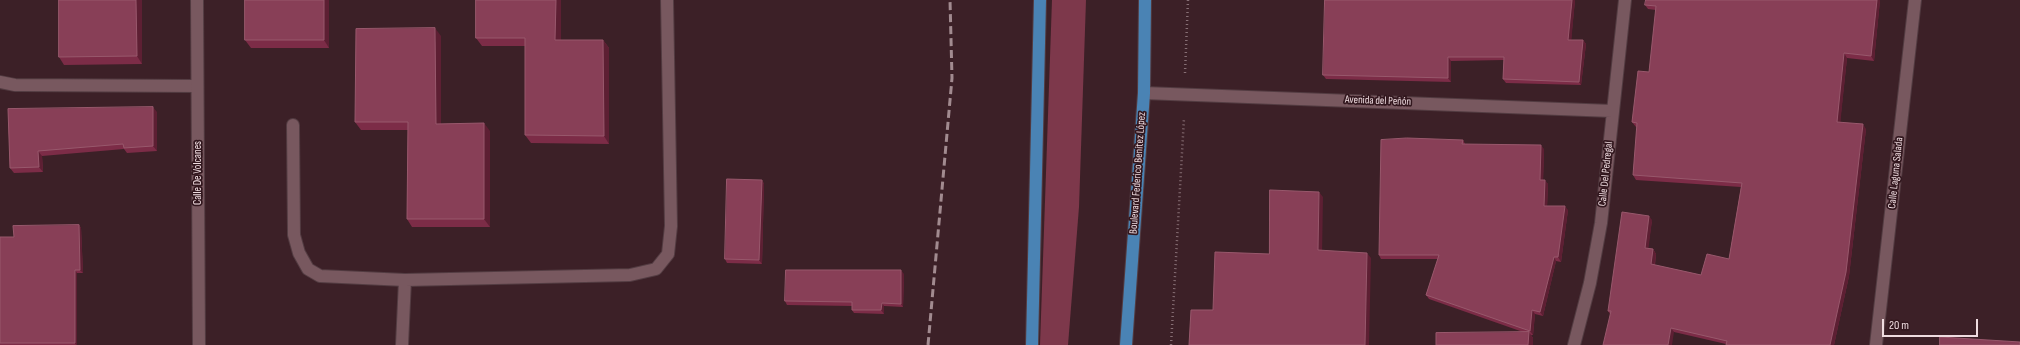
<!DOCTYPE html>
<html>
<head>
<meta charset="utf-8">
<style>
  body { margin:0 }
  #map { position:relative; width:2020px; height:345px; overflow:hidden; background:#3c2027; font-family:"Sofia Sans Condensed",sans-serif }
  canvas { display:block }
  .scale { position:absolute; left:1882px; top:319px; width:96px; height:18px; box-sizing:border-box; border:2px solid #efdce0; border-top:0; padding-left:5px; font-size:12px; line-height:14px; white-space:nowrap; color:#efdce0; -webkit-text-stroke:3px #32171e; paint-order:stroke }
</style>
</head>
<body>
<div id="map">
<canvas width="2020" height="345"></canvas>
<div class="scale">20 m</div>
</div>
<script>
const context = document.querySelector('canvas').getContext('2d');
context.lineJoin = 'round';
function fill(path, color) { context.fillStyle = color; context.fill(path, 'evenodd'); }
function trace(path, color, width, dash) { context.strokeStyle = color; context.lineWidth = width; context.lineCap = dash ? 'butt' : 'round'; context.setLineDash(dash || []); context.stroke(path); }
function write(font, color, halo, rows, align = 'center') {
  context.font = font + ' "Sofia Sans Condensed",sans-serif'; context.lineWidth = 3.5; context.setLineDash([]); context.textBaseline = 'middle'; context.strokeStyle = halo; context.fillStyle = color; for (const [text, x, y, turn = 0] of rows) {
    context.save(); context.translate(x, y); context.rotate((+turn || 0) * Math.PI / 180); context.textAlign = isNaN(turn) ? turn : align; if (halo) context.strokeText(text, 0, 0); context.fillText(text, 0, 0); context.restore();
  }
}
const green = new Path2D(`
  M1052,0h34l-7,207 -11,138h-28z`);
const path = new Path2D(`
  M1185,73l3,-73
  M1171,345l13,-227`);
const service = new Path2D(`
  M0,82l15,3 182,1
  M293,125l1,110 5,18 9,16 12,7 85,4
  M402,345l3,-65 225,-5 26,-6 12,-15 3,-28 -4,-226`);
const minor = new Path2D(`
  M197,0l2,345
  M1144,93l468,18
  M1574,345l16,-62 11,-60 24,-223
  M1876,345l39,-345`);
const primary = new Path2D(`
  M1032,345l8,-345
  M1126,345l18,-252 1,-93`);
const rail = new Path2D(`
  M928,345l24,-267 -2,-78`);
const wall = new Path2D(`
  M142,0v64l-78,1 -5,-8z
  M329,0v48h-78l-6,-8z
  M476,0h85v40h42l6,8v96l-78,-1 -6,-8v-89h-43l-6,-8z
  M1575,0l-4,40h12l3,4 -5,41 -75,-2 -3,-4 1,-19 -53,1v21l-125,-3 -3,-4z
  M1880,0l-6,61 -27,-3 -7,64 26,7 -17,147 -15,69h-108v-1l-52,-12 -64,-18 -2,-3 44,-91 -4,28 5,1 3,5 -1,11 46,10 28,-16 12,-72 -105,-7 -3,-5 4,-48h-1l-4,-5 17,-50 7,-62 -8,-1 -3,-4z
  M441,36v88l49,7v96h-78l-5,-8 1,-89h-47l-6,-8z
  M8,109l149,3v39l-30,2 -3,-4 -82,7 1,16 -29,1 -4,-5z
  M1463,140l2,4 79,5 -1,31 5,4 -1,22 21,4 -7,52 -5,-1 -13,55 -8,-2 -2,21h-2l2,3v7h-97l87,-13 -94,-33 -3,-4 12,-36h-57l-2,-4z
  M762,180l2,4 -2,80 -35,-1 -2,-4z
  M79,225l2,3 2,45h-6v72h-77v-108h14z
  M904,274l-1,33 -19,-1v8l-30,-1 -2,-3v-4l-65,-1 -2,-4z`);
const shadedWall = new Path2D(`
  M136,0h6v64l-5,-8z
  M324,0h5v48l-5,-8z
  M556,0h5v48l-6,-8z
  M1572,0h3l-4,44 -3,-4z
  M1877,0h3l-6,61 -3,-5z
  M435,28l6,8v96l-5,-8z
  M603,40l6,8v96l-5,-8z
  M1583,40l3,4 -5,41 -2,-3z
  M1844,53l3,5 -7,68 -3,-4z
  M1448,57l3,4v21l-3,-4z
  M153,107l4,5v39l-4,-5z
  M484,123l6,8v96l-6,-8z
  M1863,124l3,5 -17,147 -15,69h-4z
  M1541,145l3,4 -1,35 -3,-4z
  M38,151l4,5 1,16 -4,-5z
  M762,180l2,4 -2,80 -3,-4z
  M1545,180l3,4 -1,26 -3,-4z
  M1319,192l4,5 -1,59 -4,-6z
  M1565,206l3,4 -7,52 -3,-5z
  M1649,216l3,4 -4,32 -3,-4z
  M79,225l2,3 2,45 -3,-3z
  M1653,249l3,5 -2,14 -3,-4z
  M1367,253l4,5 -2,87h-4z
  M1554,257l2,4 -13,55 -3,-4z
  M75,270l2,3v72h-1l-1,-2z
  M901,270l3,4 -1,33 -2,-3z
  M882,303l2,3v8l-3,-4z
  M1532,310l3,4 -2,21 -3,-4z
  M1671,328l3,4 -2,13h-4z
  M1529,332l4,6v7h-5z`);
const building = new Path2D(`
  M59,0h77l1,56 -78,1z
  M245,0h79v40h-79z
  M476,0h80l-1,40h48l1,96 -79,-1v-97h-49z
  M1325,0h247l-4,40h15l-4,42 -76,-3 1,-22h-56v21l-125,-3z
  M1646,0h231l-6,56 -27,-3 -7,69 26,2 -17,148 -16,73h-104l1,-4 -56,-13 -3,17h-65l8,-34h-3l14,-99 27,4 -4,32 8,1 -2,15 50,11 6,-21 22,5 13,-76 -109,-8 4,-52 -5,-1 6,-51 11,1 7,-66 -11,-1z
  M435,28l1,96 48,-1v96h-77l1,-97h-53l1,-93z
  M153,107v39l-29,2 -1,-4 -85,7 1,16 -29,1 -2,-59z
  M1407,138l56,2 -1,4 79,1 -1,35h5l-1,26h21l-7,51h-4l-14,55 -8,-2 -2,21 -104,-36 13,-40h-60l2,-115z
  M727,179l35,1 -3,80 -34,-1z
  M1270,190l49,2 -1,58 49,3 -2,92h-176l2,-35h22l2,-58 54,2z
  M79,225l1,45h-5v73h-75v-106h14l-1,-11z
  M786,270h115v34l-19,-1 -1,7h-29v-8l-67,-1z
  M1529,332l-1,13h-92v-12z
  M1940,337l80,5v3h-80z`);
const streetNames = [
  ["Avenida del Peñón",1378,101,2],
  ["Calle De Volcanes",198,173,-90],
  ["Boulevard Federico Benítez López",1138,173,-86],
  ["Calle Laguna Salada",1896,173,-84],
  ["Calle Del Pedregal",1606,174,-84]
];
fill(green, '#7d384b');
trace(service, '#533c42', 14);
trace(minor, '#533c42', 14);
trace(primary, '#533c42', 14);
trace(path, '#876f75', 2.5, [1, 3]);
trace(service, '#78585f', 12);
trace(minor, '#78585f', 12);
trace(primary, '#4a83b4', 12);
trace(rail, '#a28b90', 3, [8, 4]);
fill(wall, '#7c2c47');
fill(shadedWall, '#5d1f33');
fill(building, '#883f57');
trace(building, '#98586c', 1);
write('11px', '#efdce0', '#32171e', streetNames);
</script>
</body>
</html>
